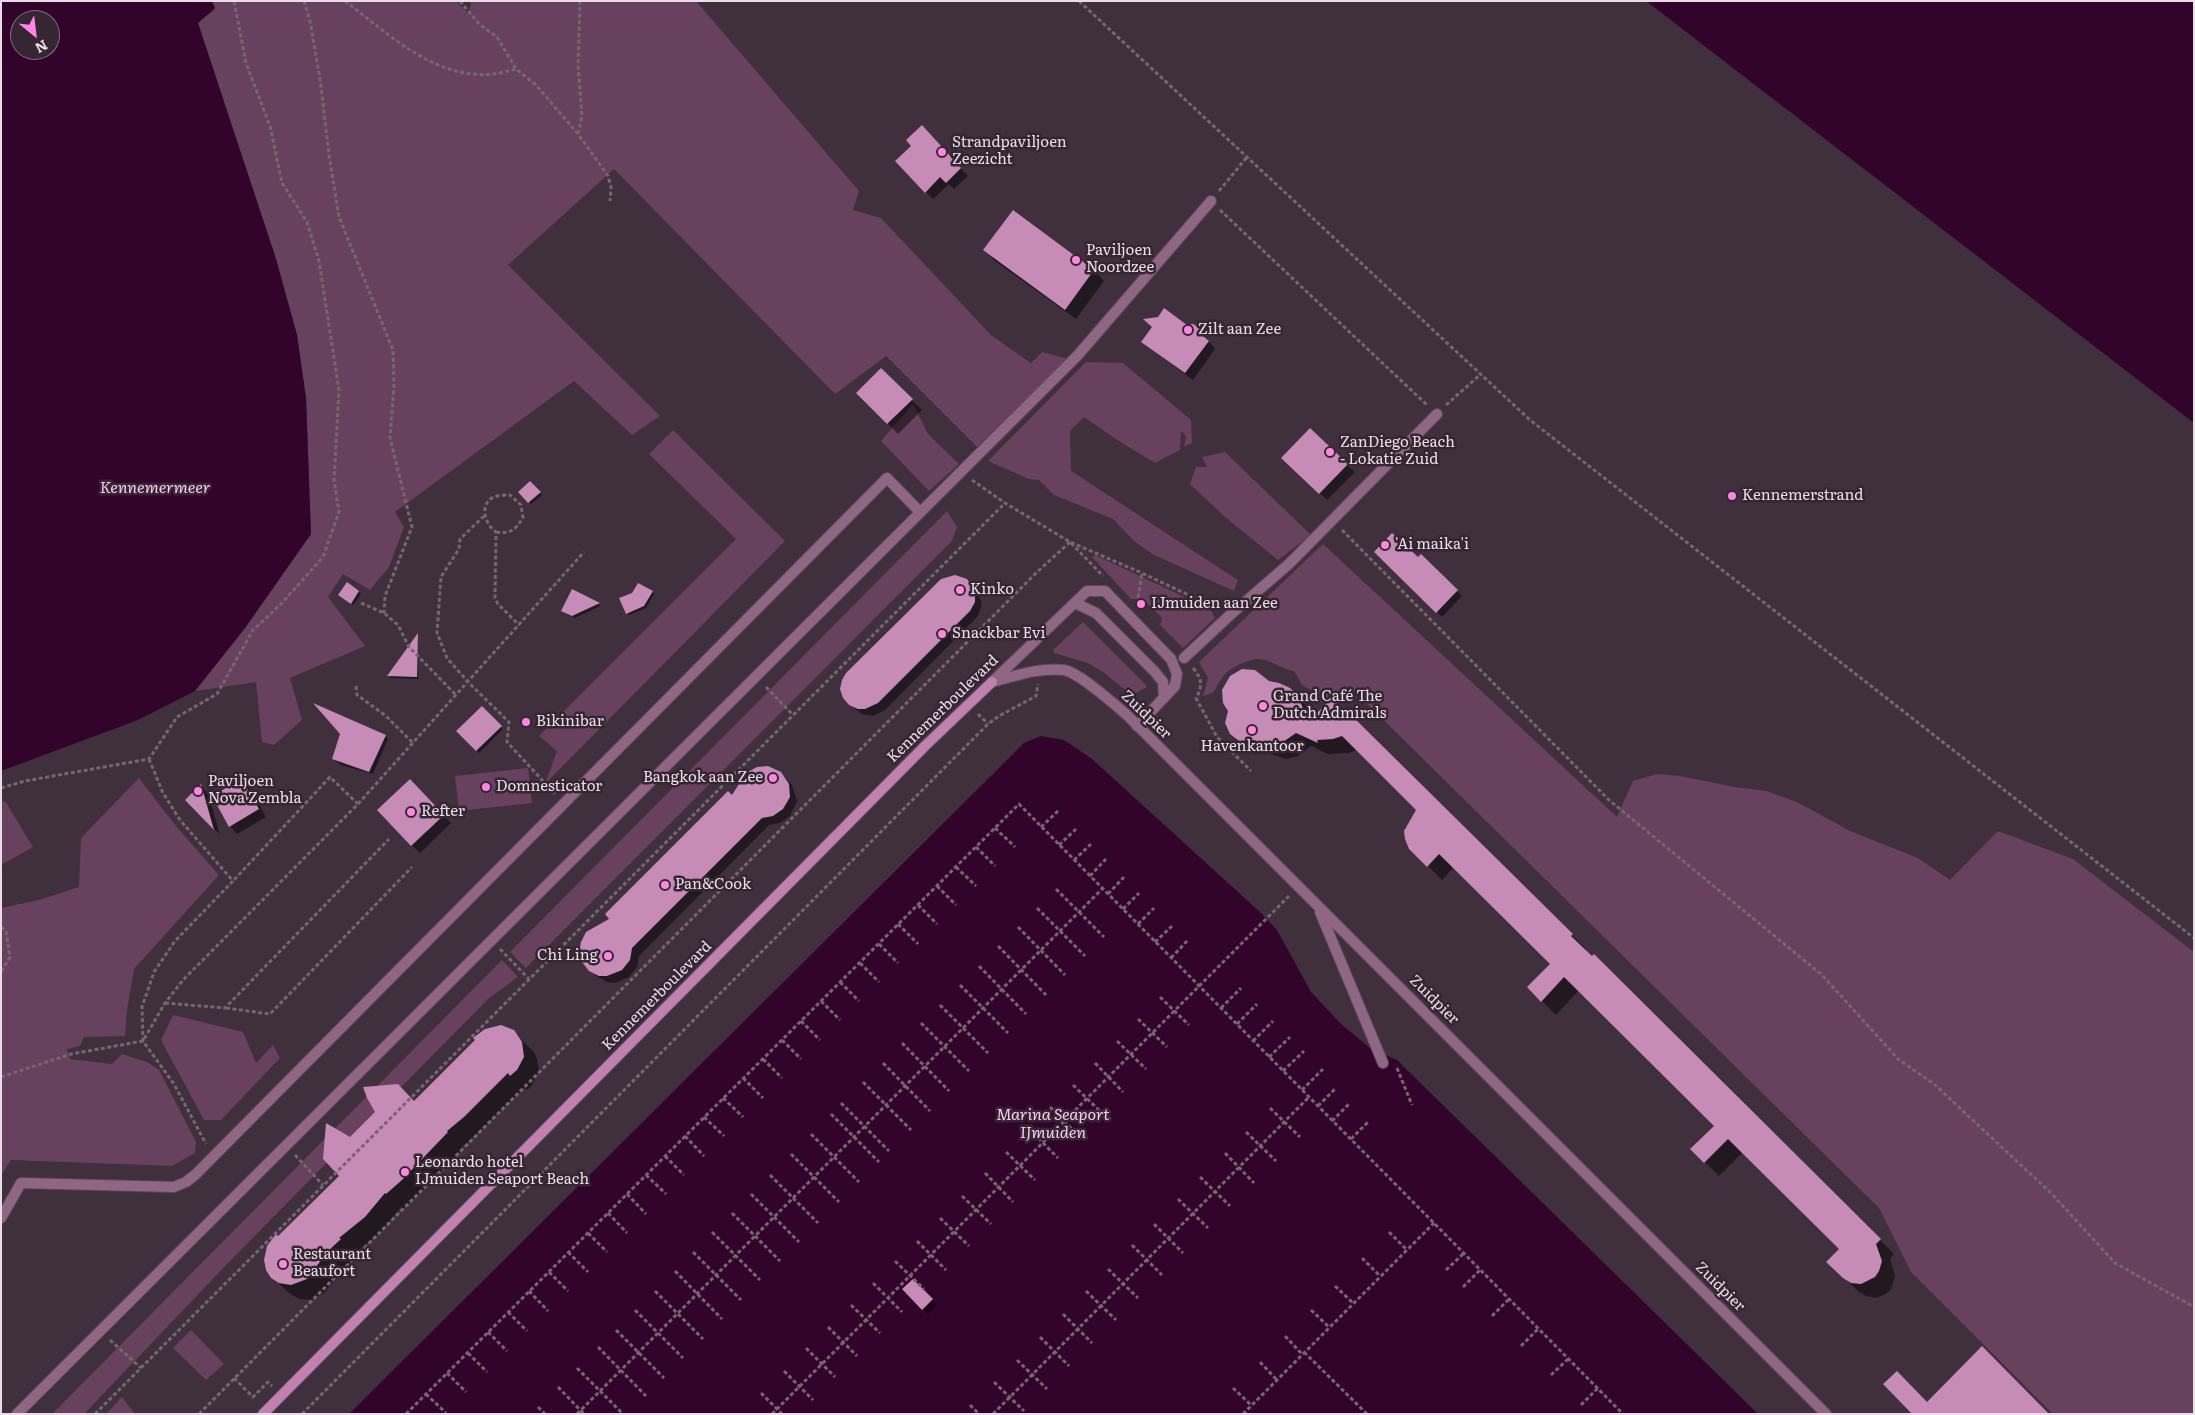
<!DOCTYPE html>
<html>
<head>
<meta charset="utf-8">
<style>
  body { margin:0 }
  #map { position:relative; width:2195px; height:1415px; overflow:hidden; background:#402f3c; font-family:Literata,serif }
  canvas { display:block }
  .frame { position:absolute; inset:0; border:2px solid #e9dee6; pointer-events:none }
  .north { position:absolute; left:10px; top:10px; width:50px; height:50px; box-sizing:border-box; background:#362532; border:1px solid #7e6f7a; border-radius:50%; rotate:151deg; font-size:14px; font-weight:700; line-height:20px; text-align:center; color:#e9dee6 }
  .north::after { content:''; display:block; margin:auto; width:18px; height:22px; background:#fd86e2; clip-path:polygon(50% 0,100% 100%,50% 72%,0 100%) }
</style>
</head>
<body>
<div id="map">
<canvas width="2195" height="1415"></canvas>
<div class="frame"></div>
<div class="north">N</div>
</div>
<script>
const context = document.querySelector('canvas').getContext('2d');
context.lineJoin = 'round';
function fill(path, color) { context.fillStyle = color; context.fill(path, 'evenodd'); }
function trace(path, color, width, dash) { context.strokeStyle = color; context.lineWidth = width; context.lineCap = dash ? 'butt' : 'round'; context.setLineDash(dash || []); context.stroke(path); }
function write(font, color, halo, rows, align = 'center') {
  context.font = font + ' Literata,serif'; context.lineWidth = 5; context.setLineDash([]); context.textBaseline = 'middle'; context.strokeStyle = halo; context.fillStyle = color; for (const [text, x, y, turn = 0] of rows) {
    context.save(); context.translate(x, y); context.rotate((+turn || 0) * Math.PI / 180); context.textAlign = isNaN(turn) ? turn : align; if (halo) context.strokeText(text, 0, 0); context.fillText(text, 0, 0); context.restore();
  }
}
const green = new Path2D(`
  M212,1h244l12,12 3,-9 -2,-3h227l163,190 -6,19 28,8 110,117 40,28 11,-11 26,7 -91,88 -91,-91 -51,38 -221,-225 -106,96 152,151 -28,19 -58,-54 -179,131 9,15 -15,40 -19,23 -27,-16 -15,23 37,49 -75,32 12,42 -28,25 -12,-3 -6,-60 -61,9 50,-63 66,-94 -5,-136 -9,-63 -21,-76 -78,-236 17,-14z
  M1086,362l37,1 68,57 1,23 -8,4 2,-11 -5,-5 -1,19 -25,13 -38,-23 -33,-23 -14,14 1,40 167,109 -4,11 -82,-37 -18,-13 -21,-22 -59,-24 -15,-15 -10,-1 -41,-18z
  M913,404l15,30 31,30 -30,27 -48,-50z
  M673,430l112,111 -240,243 12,-33 -18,-15 197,-197 -87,-85z
  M1225,452l86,83 -33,25 -53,-43 -35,-33 6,-17h11l-5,-10z
  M947,511l10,16 -5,14 -426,427 -16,-16z
  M1323,544l294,273 16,-36 24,-7 23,2 55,11 32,4 32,12 51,28 68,27 32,22 48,-49 75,28 121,93v462h-141l-142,-142 -32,-64 -530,-522 -14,12 -4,-3 -10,8 -5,-10 -14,-8 -8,-14c-13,-2 -26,-13 -37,-12 -13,2 -28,9 -35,19 -7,9 -5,16 -19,18l5,-18 -9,-16z
  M1095,555l111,52 6,5 3,6 -32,30 -23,-23 2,-7 -19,-19h-12l-39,-42z
  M1083,622l62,62 2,3 -11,6h-7l-26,-21 -15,-9 -34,-10 -1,-3z
  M528,768l4,35 -73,8 -4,-35z
  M139,778l36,47 44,50 -85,94 -7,41 -2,26 -41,1 -4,9 -13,3 3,10 42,5 10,-10 25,8 12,8 37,72 -1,11 -23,13 -161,-6 -10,15v-267l38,-8 40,-13 2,-49z
  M5,801l28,46 -32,18v-63z
  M502,960l16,17 -30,22 -258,262 -146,153h-32z
  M173,1015l70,17 13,31 17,-18 7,13 -59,62h-17l-43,-80z
  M191,1330l33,34 -18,16 -33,-32z
  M122,1397l13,17h-29z`);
const water = new Path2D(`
  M1,1h211l3,7 -17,15 78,236 21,76 9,63 5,136 -66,94 -50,63 -57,29 -137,51zM20,20h30v30h-30z
  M1646,1h548v422z
  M1041,736l23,4 28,19 169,154 16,17 34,62 29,31 31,26 26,11 361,354h-1409l675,-671z`);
const shadow = new Path2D(`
  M929,135l39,41 -14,13 -5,-5 -16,15 -7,-7z
  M1013,212l81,58 10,11 -28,38 -81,-58 -10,-11z
  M1159,318l41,12 15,19 -22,31 -51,-38z
  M881,370l41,40 -24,24 -40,-41z
  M1347,465l8,7 -28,28 -36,-34z
  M530,482l12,13 -11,9 -11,-12z
  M1376,552l42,7 3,-3 41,40 -20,21z
  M969,583l8,8 5,13 -4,12 -93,94 -12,6 -11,-2 -10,-8z
  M347,584l14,10 -8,11 -11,-8z
  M573,591l26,13 1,2 -25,12 -10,-5z
  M652,592l2,2 -8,14 -17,7 -2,-2z
  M418,635v44l-27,-1 -2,-2z
  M1268,682l22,7 21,22 3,7 18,-18 116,112 138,137 -1,2 7,7 2,-2 300,298 -4,5 5,17 -4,13 -5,5 -10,4 -10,-2 -7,-4 -31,-30 13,-13 -98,-97 -24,24 -27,-27 24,-23 -137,-136 -23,25 -14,-14 10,-37 -98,-97 -12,13 -32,-32 7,-39 -60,-59 -9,3 -18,1v1l-19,-9 -13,10 -12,3 -18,-6 -14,1 -9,-6 -14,-14z
  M482,707l21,22 -24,24 -21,-22z
  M385,736l3,3 -15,35 -32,-9 -8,-6z
  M778,771l14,14 5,16 -7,15 -10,7 -11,2 -130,131 -2,11 -8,10 -14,6 -8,-1 -9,-5 -8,-7 21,-51 121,-123z
  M242,780l8,8 16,29 -29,17 -7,-8z
  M410,781l41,42 -31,30 -8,-8z
  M201,786l7,7 12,42 -33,-35z
  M517,1036l17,16 3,7 2,11 -7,15 -5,5 -3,-2 -45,44 -17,15 1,2 -46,47 -14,13 -2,-2 -20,25 -27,22 2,2 -12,11 -19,25 -13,8 -13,-1 -10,-6 -17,-16 6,-39 63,-62 9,-38 64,-36z
  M913,1281l24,24 -9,9 -24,-25z`);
const building = new Path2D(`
  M922,125l39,43 -15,15 -6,-6 -15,16 -30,-32 16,-15 -5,-6z
  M1013,210l81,60 -29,40 -82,-60z
  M1164,308l23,17 6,-1 8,5 1,6 7,6 -24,32 -44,-31 11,-15 -9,-8 15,-2z
  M881,368l32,31 -26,25 -31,-31z
  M1310,428l38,36 -29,30 -38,-36z
  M530,481l11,11 -13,11 -10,-11z
  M1392,533l26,24 3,-3 37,36 -22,23 -62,-61z
  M955,575l12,4 8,12v11l-5,9 -92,92 -13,6h-7l-9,-4 -6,-7 -3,-9 2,-9 4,-7 95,-94z
  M347,582l12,9 -8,13 -13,-9z
  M638,583l15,8 -9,15 -18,8 -7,-16 13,-5z
  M572,589l28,14 -28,13 -11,-5z
  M418,633l-1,44 -30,-1z
  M1242,669l13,1 14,11 10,2 11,5 7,7 12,26 23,-23 13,15 2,-2 226,223 -2,2 21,20 2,-2 287,285 -5,5 6,17 -3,10 -4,6 -14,7 -10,-1 -8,-5 -17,-16 13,-13 -111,-110 -24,24 -14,-14 24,-23 -150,-149 -23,25 -14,-15 23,-23 -111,-110 -12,13 -18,-18 -4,-10 -1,-8 12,-21 -74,-74 -9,3 -16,1 1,3 -22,-10 -13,9 -12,3 -18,-5 -14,1 -9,-7 -5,-11 3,-12 -5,-8 -1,-13 8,-14z
  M313,703l73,32 -17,37 -37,-13 8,-25z
  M482,706l20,20 -26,25 -20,-20z
  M768,766l13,6 8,12 1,13 -7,12 -10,7 -11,2 -130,130 -2,12 -8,10 -15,6h-8l-10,-5 -7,-9 -3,-9 2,-11 5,-10 23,-13 -4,-5 123,-123 4,4 14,-22 11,-6z
  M242,779l17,30 -30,18 -17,-31z
  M410,779l34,36 -33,31 -34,-36z
  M201,784l13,46 -29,-30z
  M501,1025l13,5 8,12 2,15 -7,13 -7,6 -2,-3 -44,44 -17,14 1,1 -46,48 -16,14 -1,-1 -20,24 -26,21 2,1 -13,12 -21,28 -16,6 -12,-2 -8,-5 -5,-8 -2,-10 3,-14 9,-12 2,2 61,-60 -16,-17 3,-36 24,14 25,-25 -8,-14 -4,-11 35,-3 16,17 61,-61 -2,-2 12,-9z
  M913,1279l20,20 -11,11 -20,-21z
  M1982,1346l67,68h-137l-29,-30 14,-13 30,31z`);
const path = new Path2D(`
  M304,1l6,20 10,58 9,76 10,62 54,133 1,36 -4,52 22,89 -27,69 -1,17
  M345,1c43,32 89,79 148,73 7,-1 15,-3 23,-5
  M460,1l19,23 18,13 19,32 20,16 42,49 30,42 3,11 -1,14
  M1079,1l451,419 664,518
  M578,134l4,-17 -4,-52 2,-64
  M1219,191l28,-34
  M1220,210l207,195
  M1446,405l35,-31
  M972,480l33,23 65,39 72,31 76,36
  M484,516l-24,23 -1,10 -18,28 -4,56 10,25 21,24 41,40 -2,20 48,52
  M1342,530l267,270 213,175 76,84 36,25 117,109 64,70 79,44
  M496,532c15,2 19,-2 27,-14l-2,-13 -11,-10c-4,0 -10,0 -13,1 -19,5 -13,28 -1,36l-1,66 3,6 21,21
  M1071,543l32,33
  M361,603l23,10 14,12 11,22 47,48
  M1137,604l5,-31
  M1193,668c9,11 10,18 3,30l21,39 34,34
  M356,686l1,9 29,21 27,27
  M766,687l27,28
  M978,714l10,10
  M149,759l14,34 17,27 53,61 -58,60 -21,31 -12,35 1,34 31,43 32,60
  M1,788l24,-7 124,-22 28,-42 40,-23 36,-64 28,-26 42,-47 16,-45 -5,-32 5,-90 -20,-129 -12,-39 -25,-39 -12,-57 -24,-63 -12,-62
  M358,804l226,-252
  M1041,827l17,-16
  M995,828l20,19
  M1059,845l17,-16
  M976,847l19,19
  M1074,860l17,-16
  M956,867l20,19
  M1090,876l16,-17
  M937,886l19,19
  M1056,889l48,48
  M1108,894l16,-17
  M918,905l19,19
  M1037,908l48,48
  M1123,909l16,-16
  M898,924l20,20
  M1138,924l16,-16
  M1,927l5,4 4,26 -9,15
  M1018,927l47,48
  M1155,942l17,-16
  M879,944l19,19
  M998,946l48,49
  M500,949l29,30
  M1171,958l17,-18
  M860,963l19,19
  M979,966l47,48
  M840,982l19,19
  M960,985l48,48
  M1160,997l29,28
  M821,1001l19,19
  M165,1003l60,5 164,-169
  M940,1005l48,48
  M226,1008l44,6 142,-147
  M1221,1008l20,-20
  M1138,1019l29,28
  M801,1021l19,19
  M921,1023l48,48
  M1237,1024l20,-20
  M782,1040l19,19
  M1117,1041l29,28
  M1253,1041l20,-20
  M902,1043l47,48
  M1269,1057l21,-20
  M763,1059l19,19
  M883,1063l47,48
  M1095,1063l28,29
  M1397,1068l15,37
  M1283,1071l21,-20
  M1,1077l70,-23 72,-13 22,-38 18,-23 175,-176 -28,-27 -97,104
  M743,1078l20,20
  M863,1082l48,48
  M1073,1085l29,28
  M1302,1090l21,-21
  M723,1098l20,19
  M841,1103l48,48
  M1318,1106l18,-18
  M1050,1107l29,29
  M1270,1108l30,29
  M831,1114l48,48
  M704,1117l20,19
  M1332,1121l18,-18
  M1029,1129l29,29
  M1246,1132l30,29
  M811,1134l48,48
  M685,1136l19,20
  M1351,1139l18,-18
  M1006,1152l29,28
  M1225,1153l29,30
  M791,1154l48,48
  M295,1155l28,30
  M665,1156l19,19
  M985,1173l28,29
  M646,1175l20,19
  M770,1175l48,48
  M1200,1177l30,29
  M627,1194l19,20
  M751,1194l48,48
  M962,1196l29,28
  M1178,1199l30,29
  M608,1213l19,20
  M732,1213l48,48
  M940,1218l29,28
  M1154,1224l29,29
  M712,1232l48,48
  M1389,1232l18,18
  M588,1233l19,19
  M917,1241l29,29
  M1132,1245l30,30
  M568,1252l20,20
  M693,1252l48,48
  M1362,1258l18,18
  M895,1261l29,28
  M1108,1269l30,29
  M1446,1270l18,-17
  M675,1271l47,48
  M549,1272l19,19
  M873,1283l29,29
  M1335,1286l18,17
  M1463,1287l17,-17
  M529,1291l19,20
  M655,1291l48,48
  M1086,1291l30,29
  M851,1305l29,28
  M635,1310l48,48
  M1311,1310l18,17
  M508,1312l19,19
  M1063,1314l29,29
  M1492,1316l17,-17
  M828,1327l29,29
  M616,1330l48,48
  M488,1332l19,19
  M1285,1336l17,18
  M1040,1337l29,29
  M110,1340l31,28
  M1521,1346l17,-17
  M598,1347l48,49
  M806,1348l29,29
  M1304,1352l63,62
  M468,1353l19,19
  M1017,1360l30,29
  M1260,1362l17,18
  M577,1368l46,46
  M784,1371l29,29
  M447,1373l19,19
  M1551,1375l17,-16
  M234,1378l19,19 15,-15 4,4
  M994,1382l30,29
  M558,1387l26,27
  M1233,1388l18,17
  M761,1393l21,21
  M426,1394l20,19
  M970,1405l9,9
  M1581,1405l17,-17
  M538,1407l7,7
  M95,1414l910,-911
  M199,1414l837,-841 34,-31
  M302,1414l686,-690 11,-8 37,-20 2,-12
  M406,1414l613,-610 604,610
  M577,1414l525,-525
  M772,1414l517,-518
  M993,1414l316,-317
  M1243,1414l191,-191`);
const lane = new Path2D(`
  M1075,603l21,10 59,59 8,10 1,16
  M1184,658l46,-43 60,-52 147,-149
  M992,682l95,-91h18l66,68 6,15 -2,12 -38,40
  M1,1218l20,-35 153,4 12,-5 10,-8 691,-696 33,34
  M17,1414l1061,-1059 133,-154`);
const street = new Path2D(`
  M992,682c23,-6 48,-15 72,-12 16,3 50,34 63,45l699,699
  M1320,912l63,151`);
const secondary = new Path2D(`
  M263,1414l663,-669 66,-63`);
const markers = [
  [942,152,5,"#fd86e2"],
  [1076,260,5,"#fd86e2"],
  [1188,330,5,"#fd86e2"],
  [1330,452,5,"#fd86e2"],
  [1732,496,5,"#fd86e2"],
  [1385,545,5,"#fd86e2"],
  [960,590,5,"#fd86e2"],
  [1141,604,5,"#fd86e2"],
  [942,634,5,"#fd86e2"],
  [1263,706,5,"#fd86e2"],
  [526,722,5,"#fd86e2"],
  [1252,730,5,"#fd86e2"],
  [773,778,5,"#fd86e2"],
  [486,787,5,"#fd86e2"],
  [198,791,5,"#fd86e2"],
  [411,812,5,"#fd86e2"],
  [665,885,5,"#fd86e2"],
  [608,956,5,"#fd86e2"],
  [405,1172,5,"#fd86e2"],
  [283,1264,5,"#fd86e2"]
];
const poiNames = [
  ["Strandpaviljoen",952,143],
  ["Zeezicht",952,160],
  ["Paviljoen",1086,251],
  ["Noordzee",1086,268],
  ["Zilt aan Zee",1198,330],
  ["ZanDiego Beach",1340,443],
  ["- Lokatie Zuid",1340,460],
  ["Kennemerstrand",1742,496],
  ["'Ai maika'i",1395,545],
  ["Kinko",970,590],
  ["IJmuiden aan Zee",1151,604],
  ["Snackbar Evi",952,634],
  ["Grand Café The",1273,697],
  ["Dutch Admirals",1273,714],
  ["Bikinibar",536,722],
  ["Havenkantoor",1252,747,"center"],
  ["Bangkok aan Zee",763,778,"right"],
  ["Paviljoen",208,782],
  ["Nova Zembla",208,799],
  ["Domnesticator",496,787],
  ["Refter",421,812],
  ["Pan&Cook",675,885],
  ["Chi Ling",598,956,"right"],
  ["Leonardo hotel",415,1163],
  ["IJmuiden Seaport Beach",415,1180],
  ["Restaurant",293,1255],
  ["Beaufort",293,1272]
];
const streetNames = [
  ["Kennemerboulevard",943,709,-44],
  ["Zuidpier",1146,715,44],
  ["Kennemerboulevard",657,996,-45],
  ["Zuidpier",1434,1000,45],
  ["Zuidpier",1720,1287,45]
];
const waterNames = [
  ["Kennemermeer",155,488],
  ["Marina Seaport",1053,1115],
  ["IJmuiden",1053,1133]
];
fill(green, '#68415e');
fill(water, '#33042b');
fill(shadow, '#0007');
fill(building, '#c68cb7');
trace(lane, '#5b4b57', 12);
trace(street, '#5b4b57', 12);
trace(secondary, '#5b4b57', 12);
trace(path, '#756671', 3, [4, 2.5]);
trace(lane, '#8f6684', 10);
trace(street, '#8f6684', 10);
trace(secondary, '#c080b0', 10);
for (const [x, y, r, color] of markers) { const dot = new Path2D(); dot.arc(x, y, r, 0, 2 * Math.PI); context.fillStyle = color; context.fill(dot); trace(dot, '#362532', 2); }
write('15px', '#e9dee6', '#362532', poiNames, 'left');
write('15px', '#e9dee6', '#362532', streetNames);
write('italic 16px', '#fac9ed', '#362532', waterNames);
</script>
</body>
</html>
